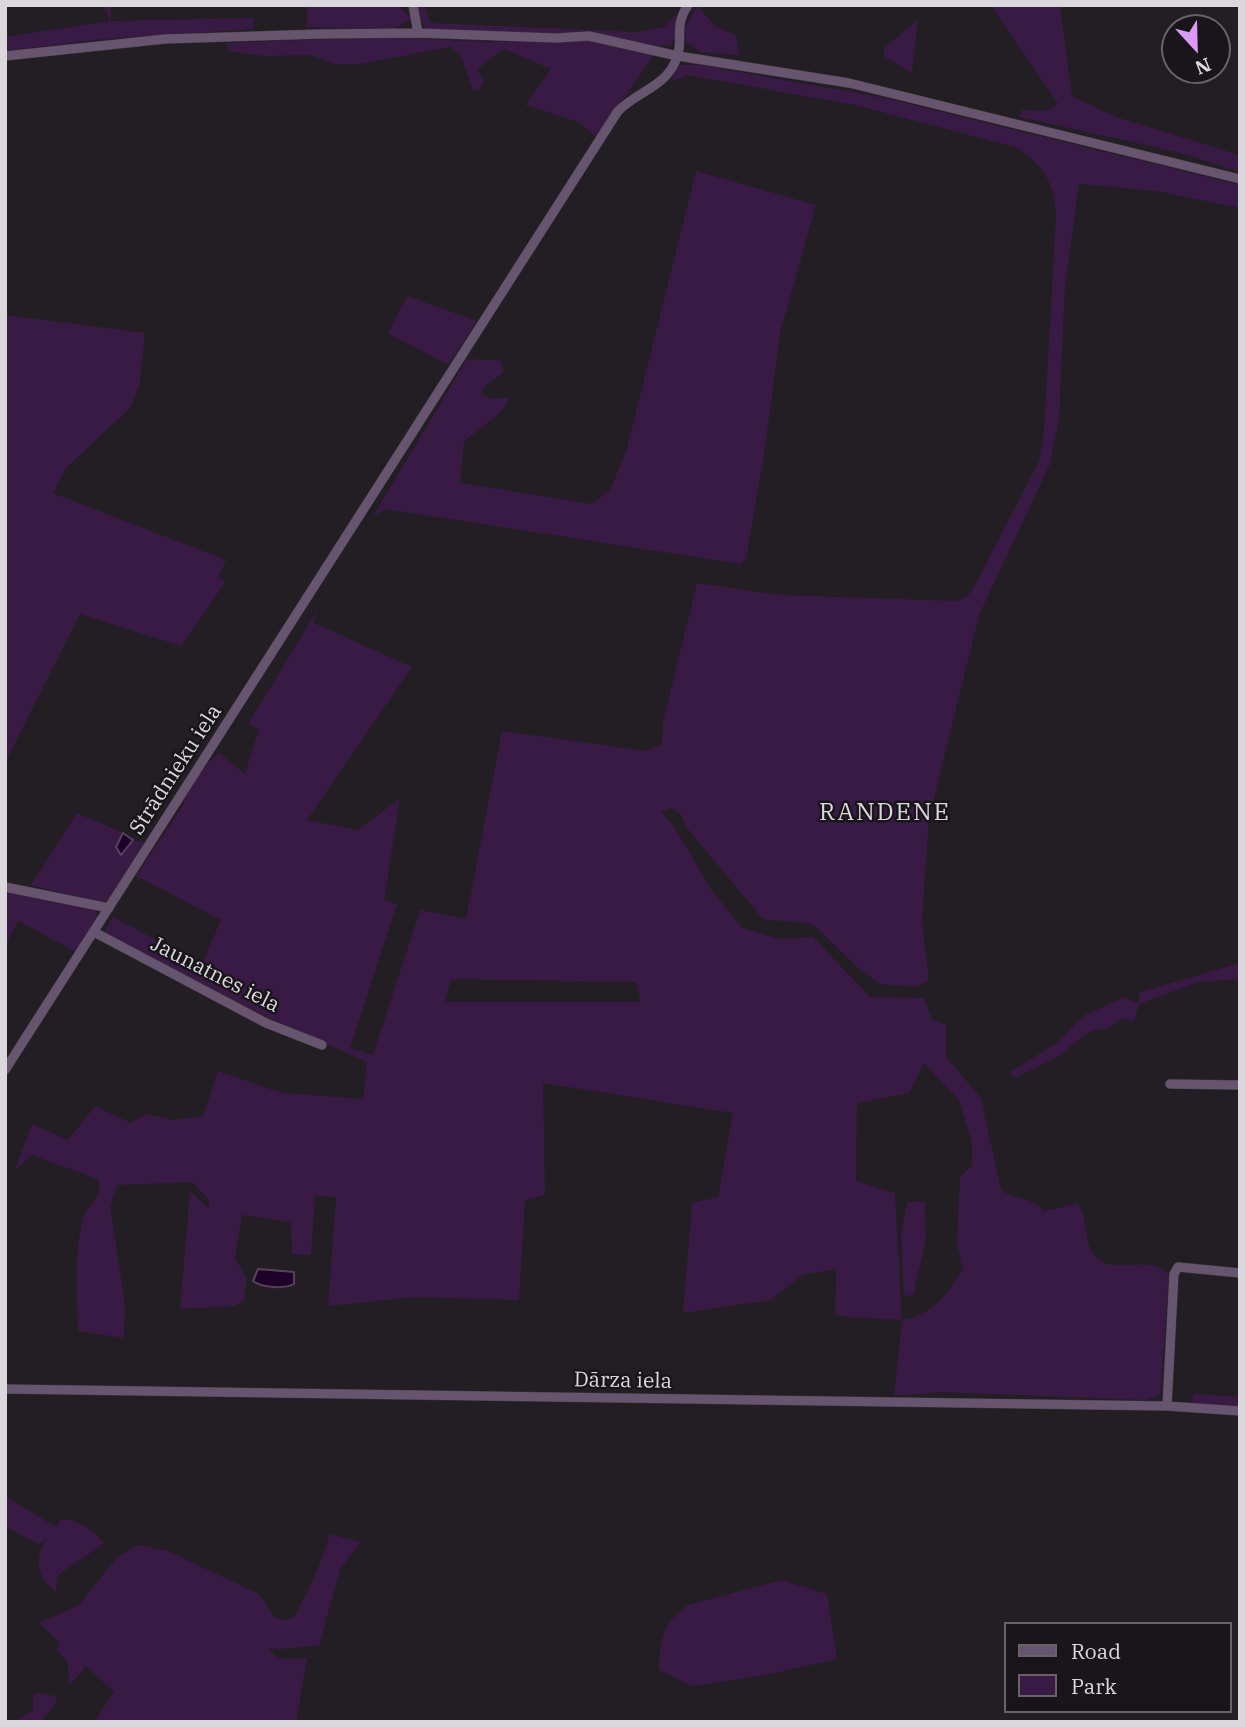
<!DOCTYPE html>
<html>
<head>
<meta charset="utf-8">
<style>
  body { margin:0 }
  #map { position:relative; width:1245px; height:1727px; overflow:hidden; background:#221e24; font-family:"IBM Plex Serif",serif }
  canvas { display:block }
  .frame { position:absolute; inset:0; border:7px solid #dbd8dd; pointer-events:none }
  .legend { position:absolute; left:1004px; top:1622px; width:228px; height:91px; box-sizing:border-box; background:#19151b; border:2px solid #676369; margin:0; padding:9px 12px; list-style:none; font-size:21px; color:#dbd8dd }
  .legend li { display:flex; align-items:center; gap:14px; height:35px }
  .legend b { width:35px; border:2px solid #676369 }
  .north { position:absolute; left:1161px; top:14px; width:70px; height:70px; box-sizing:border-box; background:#19151b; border:2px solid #676369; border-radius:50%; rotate:158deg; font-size:19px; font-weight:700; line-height:28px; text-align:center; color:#dbd8dd }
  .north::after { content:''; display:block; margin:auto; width:24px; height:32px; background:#db9af6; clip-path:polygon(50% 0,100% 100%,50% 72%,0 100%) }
</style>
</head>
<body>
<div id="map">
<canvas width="1245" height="1727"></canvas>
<div class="frame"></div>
<ul class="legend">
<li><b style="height:9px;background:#67556f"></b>Road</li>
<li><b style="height:19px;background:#391a45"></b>Park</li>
</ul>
<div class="north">N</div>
</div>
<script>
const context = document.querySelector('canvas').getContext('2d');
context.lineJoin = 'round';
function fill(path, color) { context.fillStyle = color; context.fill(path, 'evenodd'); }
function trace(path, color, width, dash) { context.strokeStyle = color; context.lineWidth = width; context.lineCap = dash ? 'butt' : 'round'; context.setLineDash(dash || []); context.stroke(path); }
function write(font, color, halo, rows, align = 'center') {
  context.font = font + ' "IBM Plex Serif",serif'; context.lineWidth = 5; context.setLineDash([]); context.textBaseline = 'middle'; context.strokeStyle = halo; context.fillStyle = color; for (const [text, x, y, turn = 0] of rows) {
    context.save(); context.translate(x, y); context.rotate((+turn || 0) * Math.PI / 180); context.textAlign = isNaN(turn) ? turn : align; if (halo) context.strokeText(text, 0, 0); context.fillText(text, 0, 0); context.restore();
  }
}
const green = new Path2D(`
  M103,5h8v16l143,-3 -1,11 -151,10 -97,12v-14l105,-16z
  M308,5h90l14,14 -18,10 -88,-2z
  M416,5h8l7,18 206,9 27,-5 12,-13 -1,23 -4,8 -14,1 -57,-12 -161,-4 -14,-2z
  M697,5l19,22 20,8 3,20 -38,-3 -15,-10 -1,-13z
  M991,5h69l12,91 44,21 124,38v17l-62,-20 -158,-35 2,-7 25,1 11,-7z
  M918,20l-6,53 -27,-16 -2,-8z
  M384,37l106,5 97,-3 67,15 -57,84 -18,-16 -54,-17 26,-36 -47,-20 -27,20 7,13 -5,7 -6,2 -12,-36 -11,-8 -90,17h-26l-24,-9 -46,1 -35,-5 -4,-8z
  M680,65h20l185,33 355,87v23l-83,-17 -78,-7 -14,102 -6,133 -9,45 -71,151 -50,204 -7,101 7,60 -12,7 -37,-3 -23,-17 -44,-43 -50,-5 -77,-92 -5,-13 -10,-6 -10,4 11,11 39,66 31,39 37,11 34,-2 57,60 54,1 8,22 14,4v33l35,41 20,92c13,9 27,7 40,17l1,5 36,-9c10,15 6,34 14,49 16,28 58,-1 77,23l-9,120 -14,5 -207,-8 -45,4 8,-76 -67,-4 1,-47 -34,6 -31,25 -88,13 9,-110 26,-6 15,-84 -190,-30 2,112 -20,5 -6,100 -105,-3 -86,9 8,-109 -21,-1 -4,59 -19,-1 -1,-32 -49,-7 -7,43 12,21 -3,21 -9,6 -55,3 10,-118 19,18v-9l-17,-18 -75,3 -7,22 15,97 -1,34 -46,-7c-1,-36 -4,-73 4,-109 4,-18 22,-23 16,-43l-67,-24 -17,17 18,-48 36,16 27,-34 36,17 15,-9 27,6 30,-4 15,-45 64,22 81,6 4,-37 -127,-57 -137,-71 10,-17 89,47 19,-44 -85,-44 48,-72c-3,-15 24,-41 35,-51l26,21 14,-45 -11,-5 70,-115 -4,14 98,44 -105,153 51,10 42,-32 -16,102 13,4 -47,144 23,7 47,-145 46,9 36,-188 144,20 16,-7 1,-22 34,-139 83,12 176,6 10,-4 7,-8 66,-128 5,-29 12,-217c0,-30 -15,-54 -41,-68l-160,-42 -167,-30 -18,7zM451,979l185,3 5,20h-196zM924,1063l35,37 13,43v22l-12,12 -3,66 6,26c-14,24 -32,47 -61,51l-7,-127 -39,-12 1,-78 52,-10z
  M696,171l120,34 -36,128 -16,123 -18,102 -5,6 -355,-55 -13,7 94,-157 33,1 4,12 -21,16 -2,7 12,4 17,-2 -9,15 -37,29 -4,42 132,21 18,-14 16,-38z
  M407,296l70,25 -29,44 -60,-32z
  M5,315l140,18 -6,54 -9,21 -64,60 -13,25 173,67 -8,18 8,3 -45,65 -101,-32 -75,149z
  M77,813l46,20 -4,7 6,12 8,-12 12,3 -36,58h-16l-62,-16z
  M5,891l80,16 11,3 1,7 -19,36 -60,-32 -13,25z
  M1240,963v16l-42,3 -59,22 -5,18 -12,-4 -14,11c-21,-2 -28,11 -43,22 -14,11 -33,18 -49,27l-7,-5 49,-31 25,-26 41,-19 14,6 2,-11z
  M925,1201l1,39 -13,55 -9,1 -3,-61 6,-33z
  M1193,1394l47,3v11l-48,-4z
  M5,1496l51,31 5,-8c17,0 32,11 43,24 -16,13 -32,20 -47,34l-1,15c-19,-14 -23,-35 -9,-53l-9,5 -33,-17z
  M330,1534l31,8 -21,27 -21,77c-19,-1 -33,5 -51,2l10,11 29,-1 -11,64h-202l20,-30 -28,-26 -17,20 -1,-23 -12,-14 4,-6 -21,-20 40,-18 39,-49 20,-11 30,6 91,43 16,24 11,2 8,-3c15,-27 27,-53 36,-83z
  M781,1580l46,14 10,65 -72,16 -73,11 -33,-16c0,-27 4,-49 29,-65z
  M40,1693l15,3 2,5 -16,21h-26l18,-12v-16z`);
const water = new Path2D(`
  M123,833l10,7 -12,15 -5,-8z
  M258,1269l36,3v12c-9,5 -32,4 -41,-3z`);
const minor = new Path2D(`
  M413,5l5,28
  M5,56l160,-17 155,-5 98,-1 138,5 33,-2 89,20 171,27 391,96
  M5,887l104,21
  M94,932l172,91 56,22
  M5,1070l613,-959c20,-20 50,-25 59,-54 7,-18 -4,-29 11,-52
  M1170,1084l70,1
  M5,1389l1162,17 73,5
  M1167,1406l7,-132 4,-7 62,6`);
const streetNames = [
  ["Strādnieku iela",176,770,-57],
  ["Jaunatnes iela",215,975,27],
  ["Dārza iela",623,1381,1]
];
const quarterNames = [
  ["RANDENE",885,813]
];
fill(green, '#391a45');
fill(water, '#1e0029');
trace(water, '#57415f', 2);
trace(minor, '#3c383e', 10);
trace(minor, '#67556f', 9);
write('21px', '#dbd8dd', '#19151b', streetNames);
context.letterSpacing = '2px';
write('24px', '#dbd8dd', '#19151b', quarterNames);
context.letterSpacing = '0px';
</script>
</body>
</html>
